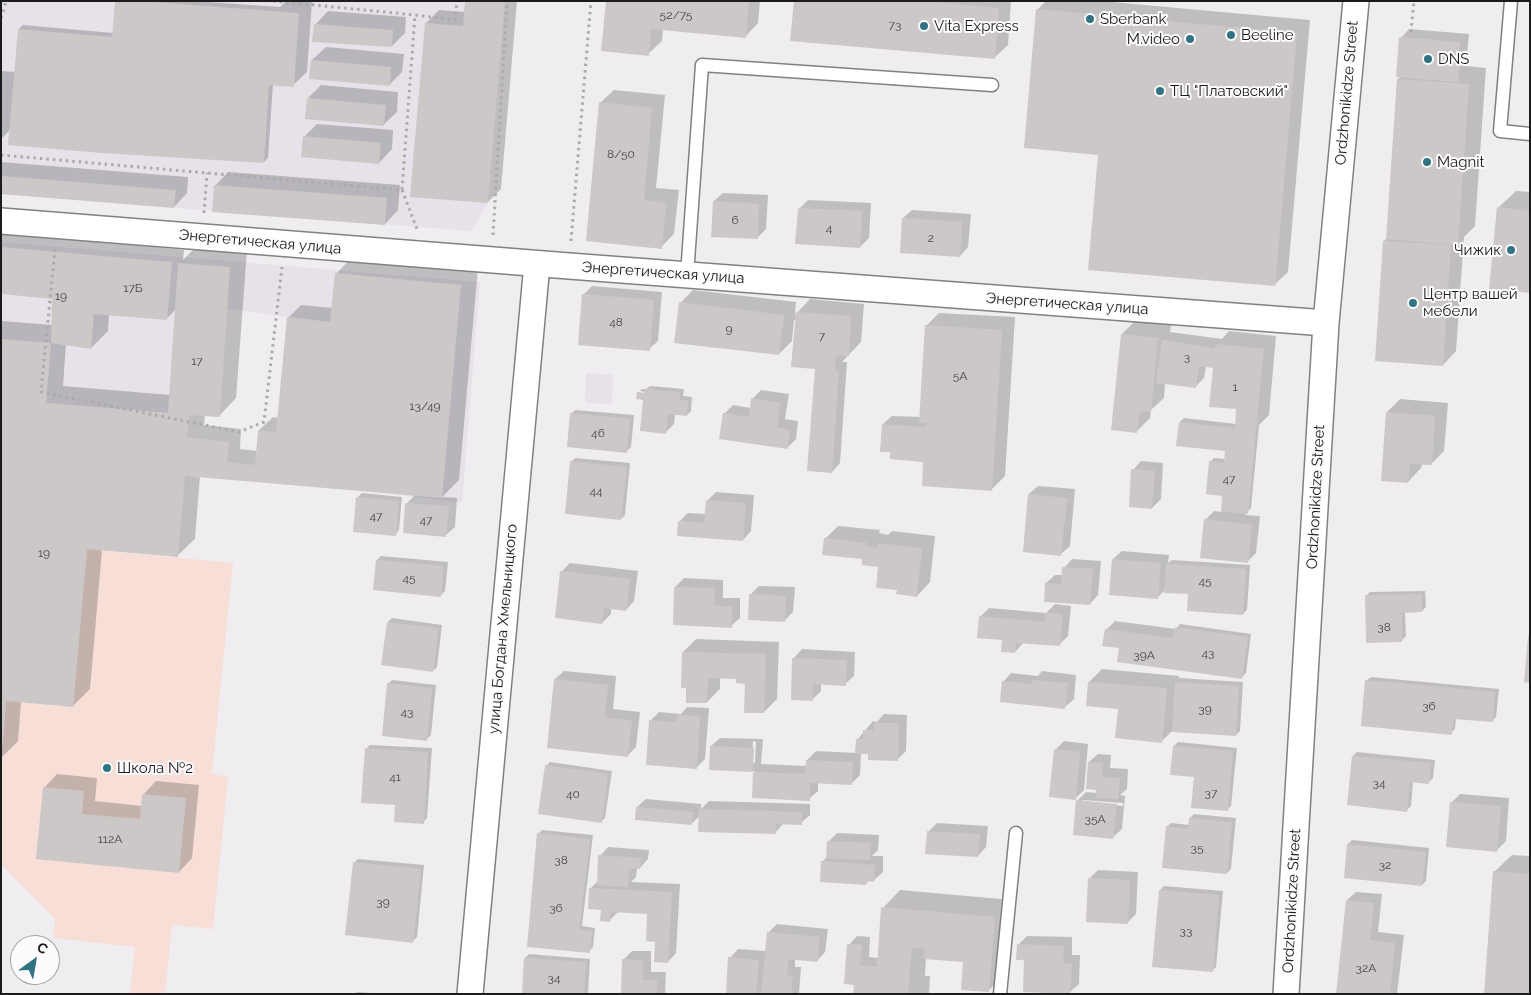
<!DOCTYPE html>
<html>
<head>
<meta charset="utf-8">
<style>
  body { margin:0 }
  #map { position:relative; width:1531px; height:995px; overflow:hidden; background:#efedf0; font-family:Raleway,sans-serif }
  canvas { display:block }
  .frame { position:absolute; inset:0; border:2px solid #1b1b1c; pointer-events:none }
  .north { position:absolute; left:10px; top:935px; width:50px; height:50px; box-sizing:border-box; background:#fdfbfd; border:1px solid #a3a1a3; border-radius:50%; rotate:32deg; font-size:14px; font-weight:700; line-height:20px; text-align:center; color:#1b1b1c }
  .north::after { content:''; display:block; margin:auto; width:18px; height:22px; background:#307484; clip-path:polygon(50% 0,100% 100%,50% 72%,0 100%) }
</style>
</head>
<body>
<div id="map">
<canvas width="1531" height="995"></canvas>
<div class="frame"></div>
<div class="north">С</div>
</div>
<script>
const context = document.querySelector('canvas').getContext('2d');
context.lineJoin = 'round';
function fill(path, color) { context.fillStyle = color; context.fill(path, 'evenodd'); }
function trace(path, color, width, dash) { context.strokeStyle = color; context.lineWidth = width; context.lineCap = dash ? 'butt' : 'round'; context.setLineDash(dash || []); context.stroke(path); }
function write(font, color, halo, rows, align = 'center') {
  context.font = font + ' Raleway,sans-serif'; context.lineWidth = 4; context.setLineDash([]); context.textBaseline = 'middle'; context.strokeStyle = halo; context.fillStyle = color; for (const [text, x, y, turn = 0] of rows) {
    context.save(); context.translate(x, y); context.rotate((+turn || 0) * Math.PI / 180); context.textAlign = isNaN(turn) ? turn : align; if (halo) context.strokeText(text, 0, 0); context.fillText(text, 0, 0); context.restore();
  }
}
const built = new Path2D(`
  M1,1h504l-17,202 -17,28 -470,-37z
  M1,242l479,40 -18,221 -70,-9 -62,-172 -103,-13 -7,108 -174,-14 5,-60 -50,-4z
  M586,373l27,2 -1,29 -27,-1z`);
const education = new Path2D(`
  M87,549l146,14 -21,211 16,3 -15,152 -41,-4 -7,69h-35l5,-47 -82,-9 2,-19 -54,-55v-104l5,-59 67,6z`);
const shadow = new Path2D(`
  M116,1h78l86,6 6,-6h26l-5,71 -14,13 -20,-1 -5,74 -4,4 -254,-32 -9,9v-68l14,1 4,-43 4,-4 90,8z
  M467,1h50l-16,188 -13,13 -62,-179 13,-13 27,2z
  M607,1h153l-2,22 -13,14 -82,-8 -1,12 -14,13z
  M795,1h216l-3,44 -14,13z
  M1046,1h55l209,19 -22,252 -14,13 -174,-131 -63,-144z
  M328,11l78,6 -1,16 -13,13 -77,-21z
  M1409,29l60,5 -3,32 20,2 -11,158 -11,11 -8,114 -13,14 -59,-124 3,-3 11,-159 3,-3v-38z
  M326,47l78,7 -2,18 -13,13 -78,-7 1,-18z
  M321,85l77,7 -1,20 -14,13 -75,-27z
  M614,90l51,5 -9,93 23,2 -5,44 -13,13 -61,-144z
  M317,124l76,6 -1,19 -13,14 -75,-26z
  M1,162l187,15 -1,16 -13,14 -173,-14z
  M228,172l172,13 -2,25 -13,14 -170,-38z
  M1516,191l14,1v100l-32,-84z
  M723,193l45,2 -2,34 -9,9 -43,-37z
  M808,200l63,3 -2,35 -9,9 -61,-38z
  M912,210l59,4 -3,33 -8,9 -57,-38z
  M1,222l115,17 -1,4 69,7 -1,10 14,-14 50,4 -11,148 -17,18 -14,-1 -1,10 37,4 -1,20 17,2 2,-21 14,-13 6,1 9,-100 13,-13 32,3 3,-34 17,-18 125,12 -19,212 -17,17 15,1 -2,29 -9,8 -39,-32 8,-8 -215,-19 -5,63 -18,17 -75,-6 -12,139 -17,17 -52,-5 -3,40 -17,17v-437l52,4 1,-27 -53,-5zM176,309l-6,86 -107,-9 3,-42 25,4 17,-17 1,-17 57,5z
  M592,286l70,6 -4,49 -9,8 -65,-55z
  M693,290l103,12 -1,13 15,-16 54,5 -3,38 -19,20h5l-7,101 -8,9 -16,-102 -20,-50h-2l-2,21 -13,13 -99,-51z
  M939,313l76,4 -10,159 -13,13 -67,-31 -34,-7 -8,-27 9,-8 29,1 5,-91z
  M1135,321l36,4 -1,7 52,7 7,-8 47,5 -7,79 -10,10 -8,83 -6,7 15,1 -4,37 -9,9 -42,-42 9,-9 8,1 2,-17 -14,-33 4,-4 12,1 1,-9 -47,-28 4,-4 52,6 2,-16 -24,-41 -8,-1 -2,12 -9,9 -30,-4 -1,15 -13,12 -1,8 -13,13 -15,-97z
  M650,386l34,3 -1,7 9,1 -1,14 -4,4 -12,-1 -1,10 -9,9 -27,-40 4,-4h4zM640,391l11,2 -11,1z
  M761,390l28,4 -4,25 13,2 -2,18 -9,9 -63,-34 9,-9 18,3 1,-9z
  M1400,399l48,4 -4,48 -13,13h-9l-1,4 -13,14 -21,-70z
  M575,410l59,5 -3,32 -4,4 -56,-37z
  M575,458l55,5 -5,52 -4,4 -50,-57z
  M1141,461l22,2 -2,36 -9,9 -19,-38z
  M1038,486l37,3 -5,57 -9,8 -32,-60z
  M716,492l38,3 -3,36 -8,9 -64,-18 9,-9 18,1 1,-13z
  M362,493l40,4 -3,33 -4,5 -37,-38z
  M838,526l42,4 -1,3 9,2 4,-4 43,5 -5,46 -13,14 -19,-7 -18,-23 -55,-27z
  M1122,551l47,4 -1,8 4,-3 78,5 -3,45 -4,4 -54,-21 -25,-2 -7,7 -44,-39z
  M381,556l67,6 -3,29 -4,4 -64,-35z
  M1072,559l29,2 -3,34 -8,9 -44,-21 9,-8h8l1,-7z
  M570,563l68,8 -4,30 -8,9 -15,-2v6l-9,9 -40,-52z
  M684,578l39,2v18h17v20l-9,8 -56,-39z
  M759,586l36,1 -2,25 -9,9 -33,-27z
  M1425,591l1,16 -4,4h-17l1,25 -4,4 -36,-44 4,-4z
  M1055,604l16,2 -3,30 -9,9 -35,-3 -9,10 -35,-35 9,-9 57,5z
  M392,618l50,7 -5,42 -4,4 -45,-49z
  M1115,621l61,8 4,-5 71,10 -5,39 -4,4 -136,-47z
  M696,639l83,3 -2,57 -13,13 -18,-29 -9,-5 -17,-1v12l-13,13 -19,-16 -5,-34z
  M802,649l53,3 -1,24 -9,8 -24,-1v8l-9,9 -18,-42z
  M1102,669l77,7v2l64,4 -3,49 -4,4 -64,-4 -10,10 -73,-59z
  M564,671l52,5 -3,33 27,3 -4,35 -9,9 -72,-77z
  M1042,671l34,4 -2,24 -9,8 -62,-25 8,-9 27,3z
  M1371,677l128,12 -3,28 -4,4 -36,-3 -1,11 -4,4 -85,-52z
  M392,680l44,5 -5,50 -4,4 -39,-55z
  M687,707l22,1 -4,51 -9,9 -46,-47 9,-9 22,2z
  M884,714l23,1 -1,36 -9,9 -28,-7h-8l-1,22 -9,9 -33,-2v9l-9,8 -56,-2 2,-26 -45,-2 1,-23 9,-8 43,1 -2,25 46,2v-6l9,-9 41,2v-13l16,-19 4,1zM753,741l3,1 -1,21h-3z
  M1064,741l24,3 -4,46 -9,9 -20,-49z
  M1178,742l59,6 -6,58 -4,4 -31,-34 -24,-2 2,-28z
  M370,745l62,3 -5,70 -4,4 -27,-18 -30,-55z
  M1357,752l78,8 -2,18 -4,4 -16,-1 -2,25 -4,4 -54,-54z
  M1098,754l13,1 -1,13 18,1 -1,20 -7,6 5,1 -3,33 -9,8 -36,-36 9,-9 11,1 -8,-31zM1083,800l40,3v3l-40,-4z
  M550,762l62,9 -7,47 -4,4 -55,-56z
  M57,774l40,4 -2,23 47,5 1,-11 13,-14 43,4 -7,73 -13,14 -142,-15 7,-69z
  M1460,794l49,4 -3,43 -9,9 -46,-47z
  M646,799l55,5v5l8,-8 101,3v11l-9,8h-17l-9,10 -75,-17 -9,8 -54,-17z
  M1194,814l42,4 -5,51 -4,4 -60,-46 4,-4 18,2 1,-7z
  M937,823l51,3 -2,21 -8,9 -50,-24z
  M542,830l51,5 -11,91 13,2 -2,19 -4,4 -61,-5 10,-112z
  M837,833l42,2 -1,15 -6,6h11v16l-9,8h-5l-3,4 -44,-22 5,-5 1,-15z
  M1352,840l77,8 -3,33 -4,4 -74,-41z
  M608,847l41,3 -1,9 -8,9h-3l-1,9 -5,5 49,2 -4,69 -8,9 -12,-21 -8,-28 -29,-2 -9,9 -20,-31 8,-8 2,-25z
  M1512,855l18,1v138l-36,-122z
  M358,859l66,6 -7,72 -4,4 -59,-78z
  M1098,870l40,2 -2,42 -9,9 -38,-44z
  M1164,886l59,5 -7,76 -4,4 -52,-81z
  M900,890l112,10 -6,73 -18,18 -23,-30 -39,-3 -1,18h5l-1,17 3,1h-78l1,-10 -6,-39 8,-9 13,1 -1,20 9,1 5,-50z
  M1356,892l26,2 -4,38 26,3 -7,59h-60l10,-94z
  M777,924l51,5 -3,23 -8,9 -22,-2v8h6l-2,27h-72l3,-36 8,-9 28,2 2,-18z
  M1027,936l45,1v18h8l-1,29 -9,8 -44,-33 -8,-14z
  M632,951h19v21h15l-1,22h-42v-34z
  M529,954l61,5 -2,35h-65l2,-36z
  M357,992l30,2h-32z`);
const building = new Path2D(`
  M115,1h25l159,12 -5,74 -25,-2 -5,78 -162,-10 -94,-8 10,-116 94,8z
  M465,1h40l-17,202 -78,-6 15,-174 38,3z
  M606,1h143l-3,37 -95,-9 -2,27 -48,-5z
  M794,1h131l74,7 -4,51 -205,-18z
  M1036,9l261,24 -22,253 -187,-16 10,-115 -74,-7z
  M314,24l79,6 -1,17 -80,-5z
  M1399,37l61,5 -2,40 -62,-5z
  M311,60l80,7 -1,19 -81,-7z
  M1397,79l72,5 -11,161 -72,-6z
  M307,98l79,7 -2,21 -79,-7z
  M599,102l53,6 -8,92 22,3 -4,46 -76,-8z
  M303,136l78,7 -2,21 -78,-7z
  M1,176l175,14 -2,18 -173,-14z
  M214,185l173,13 -2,27 -173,-13z
  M713,201l46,3 -1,35 -47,-2z
  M1497,207l33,4v82l-41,-4z
  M798,208l64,3 -2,37 -65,-4z
  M902,218l60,4 -2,35 -60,-4z
  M1383,241l68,4 -8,121 -68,-5z
  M1,247l171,15 -5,58 -73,-6 -3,35 -40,-6 1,-44 -51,-5z
  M178,263l52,4 -10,150 -31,-2 -2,22 42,5 -2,20 28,3 3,-35 18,2 11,-115 43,5 5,-49 126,12 -19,213 -257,-22 -7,81 -91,-8 -14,158 -67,-6 -3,42h-2v-404l50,4 -5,60 122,10z
  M582,294l72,6 -4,51 -72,-6z
  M679,302l105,13 -5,40 -105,-12z
  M796,312l55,4 -2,40 -13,-1 -1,16h4l-7,102 -25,-2 8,-102 -24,-2z
  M925,325l77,5 -10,161 -70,-5 1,-24 -33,-3v-7h-10l2,-28 43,3 1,-4h-7z
  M1121,334l37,4 -7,74 -11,-1 -3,22 -26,-3z
  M1162,340l53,8v-4l49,5 -16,165 -27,-3 1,-15 -16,-2 3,-33 15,2 1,-12 -49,-5 3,-24 56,6 1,-19 -27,-2 4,-39 -14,-2 -3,22 -40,-5z
  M645,389l35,3v8l8,1 -1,15 -19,-2 -2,20 -26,-3 3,-31 -7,-1 1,-7 7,1z
  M751,398l29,5 -3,25 13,2 -2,19 -69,-10 4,-26 26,4z
  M1386,412l49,4 -3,49 -22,-1 -2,19 -27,-2z
  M570,413l60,6 -3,34 -60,-6z
  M570,461l57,6 -6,53 -56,-6z
  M1131,469l24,2 -3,38 -23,-2z
  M1028,494l39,4 -6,58 -38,-4z
  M356,497l43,4 -3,35 -43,-4z
  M706,500l40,3 -3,38 -66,-5 1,-15 26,2z
  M405,503l44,3 -3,31 -43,-4z
  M1204,519l48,6 -4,38 -48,-5z
  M824,538l43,5v3l10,2 1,-5 44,5 -5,49 -21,-3 1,-4 -21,-2 2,-21 -16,-2v-6l-40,-4z
  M1112,559l49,4 -3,36 -49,-4z
  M376,560l68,6 -3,31 -68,-7z
  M1166,564l80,5 -3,46 -56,-4 1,-17 -24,-1z
  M1062,567l31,2 -3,36 -46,-3 1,-19 16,1z
  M560,571l70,8 -4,32 -22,-3 -2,16 -47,-6z
  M674,587l41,1 -1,18h18v22l-59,-3z
  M749,594l37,2 -1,26 -37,-2z
  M1422,594v18l-20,1v29l-36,1 -1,-48z
  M1045,613l18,1 -3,32 -44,-3 -1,10 -14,-1 1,-12 -25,-2 2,-22 66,6z
  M387,622l52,6 -6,44 -52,-7z
  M1175,627l73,10 -6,42 -125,-17 2,-14 -17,-2 3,-17 68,9z
  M1528,636h2v47l-6,-1z
  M682,652l84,2 -2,59h-20l1,-29 -9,-1v-4l-28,-1 -1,25h-21v-15h-5z
  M792,658l55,2 -1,26 -33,-2v17l-22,-1z
  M554,679l54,6 -3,32 27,4 -4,36 -81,-9z
  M1032,680l36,3 -3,26 -65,-7 2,-21 30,3z
  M1365,680l130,12 -2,30 -40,-3 -1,16 -91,-9z
  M1088,682l79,6 -5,55 -47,-5 3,-29 -32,-3z
  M1175,682l64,4 -3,50 -64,-4z
  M387,683l45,5 -5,53 -45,-5z
  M677,715l23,1 -3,53 -51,-4 3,-45 28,2z
  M874,723h25l-1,38 -30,-1v-6h-13l1,-15h7v-9h11z
  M710,746l44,2 -1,24 -44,-2z
  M1173,746l60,5 -5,60 -37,-3 3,-31 -24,-2z
  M365,748l63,4 -4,72 -30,-2 1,-17 -34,-2z
  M1054,749l26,3 -4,48 -27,-3z
  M1352,756l79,7 -2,21 -19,-2 -3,30 -60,-7z
  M806,760l47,2 -1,23 -42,-2v18l-58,-3 1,-26 52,2z
  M1088,762l15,1 -1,14 18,1 -2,21 -22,-1v-8l-10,-1z
  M545,765l63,9 -6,49 -64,-9z
  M43,787l41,4 -2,23 58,5 2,-25 44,4 -7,75 -143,-14z
  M1076,800l41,4 -4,35 -40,-4z
  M1450,802l51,4 -4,46 -51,-5z
  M636,807l57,5 -1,13 -57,-5z
  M699,809l103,3v13l-26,-1v10l-78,-2z
  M1189,818l43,4 -5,52 -65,-6 4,-42 22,3z
  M927,831l53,3 -2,23 -53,-3z
  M537,833l53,6 -11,91 13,1 -2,22 -63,-6z
  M827,841l44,2 -1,17 -44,-2z
  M1347,844l79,8 -4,34 -78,-8z
  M598,855l43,3 -1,11h-11l-1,18 -31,-2z
  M821,861l54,4 -1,17 -8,-1v4l-46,-3z
  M353,862l68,7 -8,74 -68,-8z
  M1493,871l37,3v120h-46z
  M1088,878l42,2 -2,44 -42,-2z
  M589,888l83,4 -4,71 -14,-1 1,-20 -9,-1 1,-27 -36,-2 -1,10 -10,-1 1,-11 -13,-1z
  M1159,890l60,5 -6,77 -61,-5z
  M1346,900l28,3 -4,37 25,3 -5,51h-54z
  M881,907l114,10 -6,75 -28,-2 2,-28 -39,-3 1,-10 -13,-2 -4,47h-55l1,-9 -10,-1 3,-40 15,1 -2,20 17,2z
  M767,932l53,5 -3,25 -29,-3 -1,16 6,1 -2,18h-30z
  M1017,944l47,2 -1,17 9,1 -2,30 -47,-2 1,-32h-8z
  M728,957l31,3 -3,34h-30z
  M524,958l62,4 -2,32h-62z
  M622,959l21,1v20h14v14h-36z`);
const path = new Path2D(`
  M273,1l142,14
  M1,18l5,-17
  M1411,32l3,-31
  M1,155l401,35 13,-175 40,5 2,-19
  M402,190l15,39
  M204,213l3,-40
  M493,235l14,-234
  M571,241l20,-240
  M55,249l-14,143 198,40 25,-10 18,-155`);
const service = new Path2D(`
  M1511,1l-11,130 30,3
  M687,275l15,-210 290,20
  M1000,994l16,-161`);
const minor = new Path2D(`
  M1,221l568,45 757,57
  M470,994l67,-730
  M1286,994l40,-671 30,-322`);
const markers = [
  [1090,19,5,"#307484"],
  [924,26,5,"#307484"],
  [1231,35,5,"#307484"],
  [1190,39,5,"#307484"],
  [1428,59,5,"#307484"],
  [1160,91,5,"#307484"],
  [1427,162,5,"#307484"],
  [1511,250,5,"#307484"],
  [1413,303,5,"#307484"],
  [107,768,5,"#307484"]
];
const numberNames = [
  ["52/75",676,15],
  ["73",895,25],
  ["8/50",621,154],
  ["6",735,220],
  ["4",829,228],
  ["2",931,238],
  ["17Б",133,288],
  ["19",61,296],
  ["48",616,322],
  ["9",729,329],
  ["7",822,336],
  ["3",1187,357],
  ["17",197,361],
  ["5А",960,376],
  ["1",1235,387],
  ["13/49",425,406],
  ["46",598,433],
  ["47",1229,479],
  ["44",596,491],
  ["47",376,516],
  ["47",426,520],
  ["19",44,553],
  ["45",409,578],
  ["45",1205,581],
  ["38",1384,627],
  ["43",1208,653],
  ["39А",1144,655],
  ["36",1429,706],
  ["39",1205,709],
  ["43",407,712],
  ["41",395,777],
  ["34",1379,783],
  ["37",1211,793],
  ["40",573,794],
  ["35А",1095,819],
  ["112А",110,839],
  ["35",1197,848],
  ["38",561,860],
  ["32",1385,865],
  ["39",383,902],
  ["36",556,908],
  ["33",1186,931],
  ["32А",1366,968],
  ["34",554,978]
];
const poiNames = [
  ["Sberbank",1100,19],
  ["Vita Express",934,26],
  ["Beeline",1241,35],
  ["M.video",1180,39,"right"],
  ["DNS",1438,59],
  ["ТЦ \"Платовский\"",1170,91],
  ["Magnit",1437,162],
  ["Чижик",1501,250,"right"],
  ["Центр вашей",1423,294],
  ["мебели",1423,311],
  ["Школа №2",117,768]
];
const streetNames = [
  ["Ordzhonikidze Street",1347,93,-85],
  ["Энергетическая улица",260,242,5],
  ["Энергетическая улица",663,273,4],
  ["Энергетическая улица",1067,304,4],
  ["Ordzhonikidze Street",1316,497,-87],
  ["улица Богдана Хмельницкого",503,629,-85],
  ["Ordzhonikidze Street",1292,901,-87]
];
fill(built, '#e7e1ea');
fill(education, '#f7ded6');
fill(shadow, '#0003');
fill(building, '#cbc8c7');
trace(service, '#818082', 15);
trace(minor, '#818082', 28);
trace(path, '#aba9ac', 3, [2.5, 4]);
trace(service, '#fff', 12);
trace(minor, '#fff', 25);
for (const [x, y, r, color] of markers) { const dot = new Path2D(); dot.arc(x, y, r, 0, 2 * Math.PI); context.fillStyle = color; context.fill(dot); trace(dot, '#fdfbfd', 2); }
write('12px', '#474647', null, numberNames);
write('15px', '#1b1b1c', '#fdfbfd', poiNames, 'left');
write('15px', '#1b1b1c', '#fdfbfd', streetNames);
</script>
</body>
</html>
